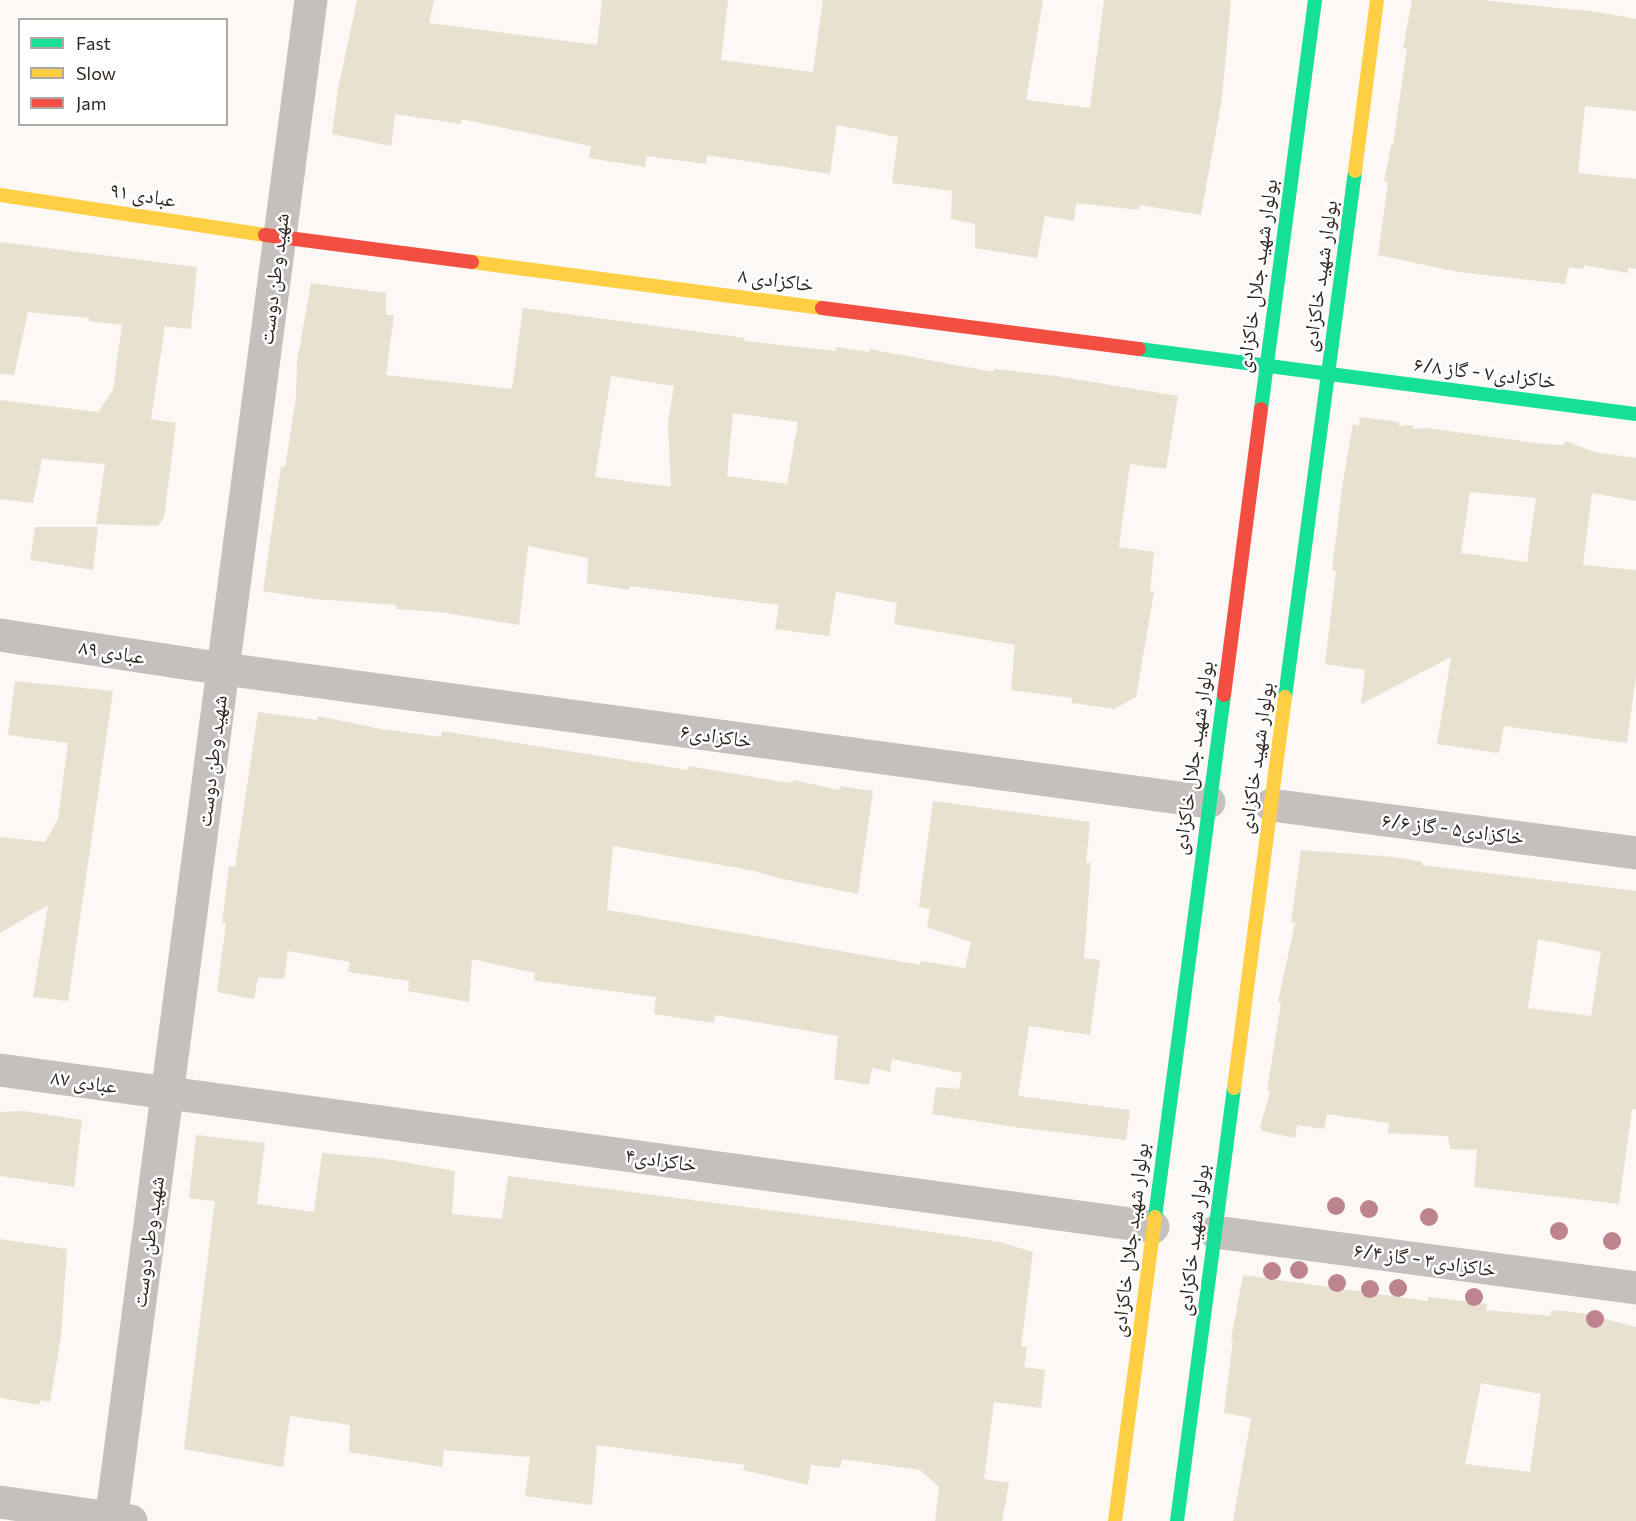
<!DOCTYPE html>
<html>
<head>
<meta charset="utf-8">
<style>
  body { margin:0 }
  #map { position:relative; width:1636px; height:1521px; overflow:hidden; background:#fbf8f6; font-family:Commissioner,sans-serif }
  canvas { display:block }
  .legend { position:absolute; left:18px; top:18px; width:210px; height:108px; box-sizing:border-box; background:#fff; border:2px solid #aca9a6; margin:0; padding:8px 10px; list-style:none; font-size:18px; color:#302820 }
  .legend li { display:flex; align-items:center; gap:12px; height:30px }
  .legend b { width:30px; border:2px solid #aca9a6 }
</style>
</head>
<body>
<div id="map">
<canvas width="1636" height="1521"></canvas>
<ul class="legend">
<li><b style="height:8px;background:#16e098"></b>Fast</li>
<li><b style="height:8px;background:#ffcf43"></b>Slow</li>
<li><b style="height:8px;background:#f24e42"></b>Jam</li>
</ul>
</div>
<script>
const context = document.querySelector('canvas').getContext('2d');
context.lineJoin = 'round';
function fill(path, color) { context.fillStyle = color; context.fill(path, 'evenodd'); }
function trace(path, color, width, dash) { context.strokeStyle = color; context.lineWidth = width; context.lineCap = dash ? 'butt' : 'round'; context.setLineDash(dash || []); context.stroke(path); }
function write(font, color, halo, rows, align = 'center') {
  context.font = font + ' Commissioner,"Noto Naskh Arabic",sans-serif'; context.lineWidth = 5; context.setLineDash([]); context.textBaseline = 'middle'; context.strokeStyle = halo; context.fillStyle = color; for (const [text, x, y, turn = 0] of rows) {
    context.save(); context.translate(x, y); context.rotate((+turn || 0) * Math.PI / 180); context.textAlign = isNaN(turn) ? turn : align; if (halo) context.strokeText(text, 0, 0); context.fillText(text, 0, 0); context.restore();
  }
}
const building = new Path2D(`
  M357,0h77l-5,23 168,22 5,-45h126l-7,60 92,12 10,-72h220l-17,100 64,8 14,-108h127l-9,98 -21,117 -61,-10 -1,5 -63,-7 -2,18 -29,-5 -8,42 -62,-10v-24l-24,-5 1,-28 -60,-8 6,-46 -61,-12 -7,49 -123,-19 -1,9 -59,-8 -2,11 -56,-9 2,-12 -130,-27v5l-66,-10 -4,32 -59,-12 6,-45z
  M1412,0h69l116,12 39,7v92l-51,-5 -7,67 58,6v90l-8,-1v5l-44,-8v4l-15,-2 -4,17 -107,-12 -80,-17 10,-72 -4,-2 7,-36h2l14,-97h-4z
  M0,242l197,25 -6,62 -26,-3 -14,93 25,4 -12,95 -6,8 -62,-2 9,-60 -63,-5 -9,44 -33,-4v-99l98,12 15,-22 9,-65 -33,-4v-3l-61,-6 -14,63 -14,-1z
  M311,283l75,10v22h8l-8,60 126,14 11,-81 222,30 -1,3 91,10 1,-4 33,5v-3l124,23 1,-3 62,7 122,20 -12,73 -36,-5 -11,83 35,5 -4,39 4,1 -18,105 -22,12 -42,-6v-5l-61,-8 4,-45 -121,-21 3,-21 -61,-11 -7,44 -54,-7 4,-24 -150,-19v4l-42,-7 1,-25 -60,-12 -9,79 -80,-13 -43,-3 1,-4 -83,-6 -51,-8 18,-125 4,1 11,-69 1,-36zM611,376l63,10 -6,37 3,64 -76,-10zM733,413l65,9 -11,62 -60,-8z
  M1360,417l39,5v4l14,-1v4l14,-1 116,16 20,1 3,-4 28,11 42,6v43l-44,-8 -9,72 53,5v106l-9,67 -123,-17 -5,27 -62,-9 14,-87 -90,47 4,-34 -40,-6 11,-93 -4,-1 11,-89 10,-57 6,2zM1470,492l66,6 -9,64 -66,-9z
  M35,527h63l-5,43 -63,-10z
  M15,681l98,10 -45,310 -35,-4 15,-92 -48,28v-96l45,5 13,-23 10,-76 -60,-8z
  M258,712l59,8 1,-4 63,13 60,8 1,-6 246,39 1,-4 88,15 15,2 1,-3 46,10 1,-4 33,5 -15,103 -81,-16 -22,-7 -142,-25 -6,64 313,55 1,-4 44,7 6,-26 -44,-15 3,-18 -11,-2 14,-106 157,21 -4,41h5l-7,95 16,2 -10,75 -61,-9 -11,70 112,14 -4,30 -112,-13 -82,-13 4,-27 23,2 3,-16 -70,-14 -2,13 -18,-4 -3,17 -35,-6 4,-43 -123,-21 -1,8 -60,-9 2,-17 -119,-16 -3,-1 1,-7 -63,-14 -3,43 -61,-11 1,-10 -61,-9 2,-10 -62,-11 -4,28 -26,-2 -4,22 -37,-7 9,-69h-4l7,-57 6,1z
  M1301,850l93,7 28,5v3l214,26v218h-4l-13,95 -145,-17 3,-37 -27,-1 -2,-13 -60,-3 1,-10 -62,-9 -3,15 -27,-4 -2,13 -33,-7 -2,-4 10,-35 -3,-2 14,-87 -3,-1 17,-79 -4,-1zM1538,939l63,13 -10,64 -63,-8z
  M24,1111l58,9 -8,67 -74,-11v-64z
  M196,1135l69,8 -8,61 57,8 8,-59 64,6 69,12 -3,43 50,5 6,-43 376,49 116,17 33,10 -12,94 6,1 -3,20 21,3 -4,38 -47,-6 -10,77 25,4 -7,38h-67l4,-34 -19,-17 -78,-11 -2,9 -29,-3 -3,20 -65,-15 2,-5 -148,-20 -5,60 -67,-9 5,-39 -86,-7 -2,17 -93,-15 1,-27 -60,-9 -7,51 -99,-18 31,-248 -26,-3z
  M0,1239l67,10 -6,87 -11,66 -9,-2 -2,5 -39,-7z
  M1243,1275l185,26v-4l59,7 -1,6 64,6 1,-4 5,-2 47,6 2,3 31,8v194h-403l18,-103 -27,-5 9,-74h-2zM1481,1383l60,11 -11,78 -65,-8z`);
const street = new Path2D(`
  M0,635l224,34 985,133
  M1271,805l365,48
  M0,1070l1153,157
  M1215,1232l421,56
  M0,1502l131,19
  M111,1521l200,-1521`);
const fast = new Path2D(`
  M1139,349l497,65
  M1261,409l54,-409
  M1285,697l70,-526
  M1155,1217l69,-522
  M1177,1521l57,-433`);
const slow = new Path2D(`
  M1355,171l22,-171
  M0,195l265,40
  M472,262l350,46
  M1234,1088l51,-391
  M1115,1521l40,-304`);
const jam = new Path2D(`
  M265,235l207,27
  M822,308l317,41
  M1224,695l37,-286`);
const trees = [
  [1336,1206],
  [1369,1209],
  [1429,1217],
  [1559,1231],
  [1612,1241],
  [1299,1270],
  [1272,1271],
  [1337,1283],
  [1398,1288],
  [1370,1289],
  [1474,1297],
  [1595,1319]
];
const streetNames = [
  ["عبادی ۹۱",143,195,9],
  ["بولوار شهید جلال خاکزادی",1257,276,-82],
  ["بولوار شهید خاکزادی",1320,276,-82],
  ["شهید وطن دوست",274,279,-83],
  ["خاکزادی ۸",776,280,7],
  ["خاکزادی۷ - گاز ۶/۸",1485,373,7],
  ["عبادی ۸۹",112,652,9],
  ["خاکزادی۶",716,736,8],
  ["بولوار شهید جلال خاکزادی",1193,758,-82],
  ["بولوار شهید خاکزادی",1256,758,-82],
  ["شهید وطن دوست",212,761,-83],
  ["خاکزادی۵ - گاز ۶/۶",1453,829,7],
  ["عبادی ۸۷",84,1082,8],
  ["خاکزادی۴",661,1160,8],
  ["بولوار شهید جلال خاکزادی",1130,1240,-83],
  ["بولوار شهید خاکزادی",1193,1240,-83],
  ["شهید وطن دوست",148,1242,-82],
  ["خاکزادی۳ - گاز ۶/۴",1425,1260,8]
];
fill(building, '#e8e1d0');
trace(street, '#c5c0be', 33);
trace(fast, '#16e098', 14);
trace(slow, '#ffcf43', 14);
trace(jam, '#f24e42', 14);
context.fillStyle = '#bd848d';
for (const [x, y] of trees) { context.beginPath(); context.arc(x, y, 9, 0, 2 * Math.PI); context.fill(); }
write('21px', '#302820', '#fff', streetNames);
</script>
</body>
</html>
